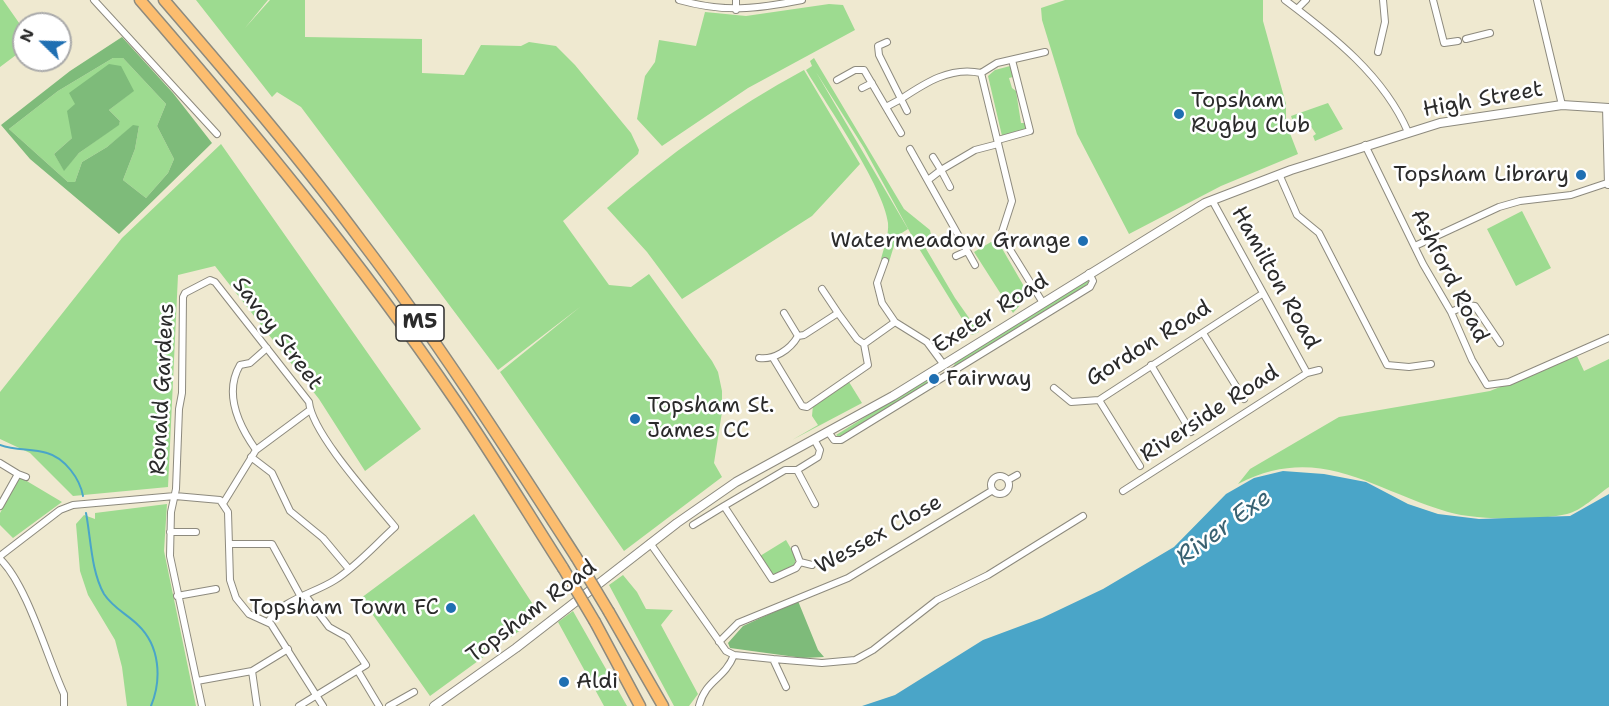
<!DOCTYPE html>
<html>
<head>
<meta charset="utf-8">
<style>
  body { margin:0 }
  #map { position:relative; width:1609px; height:706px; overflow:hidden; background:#efe9d0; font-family:"Shantell Sans",sans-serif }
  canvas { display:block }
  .north { position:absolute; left:12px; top:12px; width:60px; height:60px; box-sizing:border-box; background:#fff; border:2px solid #aaa; border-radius:50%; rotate:293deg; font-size:16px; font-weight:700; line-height:24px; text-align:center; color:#2b2b2b }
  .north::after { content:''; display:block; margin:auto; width:21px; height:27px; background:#1f6fb2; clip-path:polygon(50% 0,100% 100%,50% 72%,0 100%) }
</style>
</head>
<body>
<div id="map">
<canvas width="1609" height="706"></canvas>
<div class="north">N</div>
</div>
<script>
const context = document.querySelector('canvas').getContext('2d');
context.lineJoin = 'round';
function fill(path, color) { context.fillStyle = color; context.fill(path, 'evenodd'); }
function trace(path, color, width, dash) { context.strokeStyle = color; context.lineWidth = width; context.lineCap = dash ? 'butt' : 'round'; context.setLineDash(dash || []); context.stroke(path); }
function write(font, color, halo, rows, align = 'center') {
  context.font = font + ' "Shantell Sans",sans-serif'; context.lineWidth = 5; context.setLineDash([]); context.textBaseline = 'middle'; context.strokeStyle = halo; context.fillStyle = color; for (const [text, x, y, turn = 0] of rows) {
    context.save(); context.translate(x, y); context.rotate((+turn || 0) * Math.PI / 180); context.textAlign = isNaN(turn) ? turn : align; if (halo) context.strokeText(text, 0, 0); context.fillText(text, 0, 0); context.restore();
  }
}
const green = new Path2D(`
  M0,0h3l21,30v19l-24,18z
  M196,0h72l-23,28 25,-28h35v37l117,2v34l42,2 17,-30 40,1 8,-4 27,4 19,19 56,68 8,17 -1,4 -75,67 46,64 22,2 18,-13 63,87 6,11 4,19v21l-8,51 8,14 -98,74 -124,-179 80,-65 -82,63 -197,-263 -24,-15 -5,5z
  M1065,0h198v21l23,83v19l12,31 -77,32 -92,48 -52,-100 -35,-114 -1,-12z
  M829,4l14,1 12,25 -107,58 -86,58 -25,-27 8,-43 10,-14 4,-22 37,6 9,-34 41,4z
  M113,58h10l43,46 -9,22 17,33 -6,14 -22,25 -23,-18 12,-31 4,-23h-6l-26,21 -25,15 -7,20h-7l-59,-53 49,-38zM133,91l-24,19 11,11 -1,3 -40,29 -15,17 -10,-16 18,-16 3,-34z
  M814,58l90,151 26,21 1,5 -6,12 30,51 24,34 -7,3 -54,-88 -54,-99 -48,-76 92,157 -11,7 -8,26 -8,-3c3,-12 8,-24 7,-36 -4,-36 -62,-119 -82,-153l6,-4 -2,-5z
  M1010,66l3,11 -4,1 3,10 4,3 5,32h5l2,6 -26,7 -14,-60 7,-6z
  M804,70l56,94 -48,52 -130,83 -35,-47 -40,-44c61,-53 126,-100 197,-138z
  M1328,103l15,26 -28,12 -2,-5 3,-2 -8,-12 -13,6 -4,-12z
  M221,144l200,285 -56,42 -46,-72 -104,-133 -37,9 -10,212 -95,9 -43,-43 -30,-14v-47l122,-154z
  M1522,211l29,57 -35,18 -29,-57z
  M991,242l9,3 29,50 -16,18 -39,-61z
  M1087,280l2,2 -4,4 -132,81 4,-7z
  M1577,356l7,15 25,-12v128c-12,8 -28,24 -42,27 -28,7 -92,6 -119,-2 -76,-22 -128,-70 -210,-28l12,-15 89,-52 151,-26z
  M928,378l4,2 -2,2 -91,55 -3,-2z
  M849,382l13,21 -70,37 26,-15 -6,-9 1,-11z
  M20,477l42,25 -49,36 -13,-13v-12z
  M167,504l-3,47 32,155h-69l-5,-39 -7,-27 -27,-45 -8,-24 -4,-47 8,-9 11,4v-6z
  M474,514l58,89 5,15 -107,78 -69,-98z
  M786,540l10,17 -2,10 -15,8 -9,-2 -10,-17z
  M623,575l14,17 9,17 27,1 -12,15 37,69 -9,12h-15l-65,-121z
  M573,611l54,95h-23l-46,-84z`);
const forest = new Path2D(`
  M122,37l51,56 39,50 -93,91 -89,-75 -29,-34 69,-54zM113,58h10l43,46 -9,22 17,33 -6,14 -22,25 -23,-18 12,-31 4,-23 -6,-1 -26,22 -25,15 -7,20h-7l-59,-53 49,-38z
  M109,64l12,2 13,25 -25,19 11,11 -1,4 -40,28 -15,18 -10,-17 18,-16 -5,-27 8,-7 -6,-11z
  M798,601l20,49 6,7 -21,1 -73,-10 -2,-5 15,-17z`);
const water = new Path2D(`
  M1283,471l41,3 42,8 42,22 30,10 41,5 91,-3 39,-22v212h-747l33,-11 88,-55 59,-22 61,-29 71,-42 52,-53 28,-16z`);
const stream = new Path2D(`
  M0,445c16,6 32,3 47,8 18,5 33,26 36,43
  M86,513c5,26 5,58 18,81 9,14 23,20 34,31 22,21 24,54 13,81`);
const minor = new Path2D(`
  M94,0l123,134
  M679,0c46,13 77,9 123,0
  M736,0v10
  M1285,0c48,36 99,76 123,132
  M1433,0l11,43 14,-2
  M1537,0l25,105
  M1297,9l9,-9
  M1466,39l24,-6
  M1378,52l7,-30 -2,-22
  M981,73l31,128 -11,34 42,68
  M981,73l16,-10 48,-11
  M837,80l18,-10h9l37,63
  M862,88l10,-5
  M886,107l15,-8 -22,-44 -1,-9 9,-4
  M1606,107l2,78
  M907,111l-6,-12c24,-16 50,-33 80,-26
  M998,140l32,-9 -18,-71
  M1365,145l58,119 28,48 21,48 15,25 22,-3 100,-44
  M910,149l65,116
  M1279,174l18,41 22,18 68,132 22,2 22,-3
  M928,180l13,-10 -8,-13
  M950,187l-9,-17 34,-20 23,-6
  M1212,200l95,173
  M1415,246l84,-39 21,-6 51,-6 36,-12
  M956,256l11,-5
  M885,261l-8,22 5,20 13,19 32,20 17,23
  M822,289l16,24
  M1451,312l16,-7 8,1 25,37
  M784,313l14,23
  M1203,333l41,66
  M864,344l31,-22
  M759,358c15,2 31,-8 39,-22l6,-1 34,-22 19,26 7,5
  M773,358l29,48 5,1 61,-42 -4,-21
  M1151,365l40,67
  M1054,388l17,14 28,-2 163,-106
  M1099,400l41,66
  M829,433l5,7h7l249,-153 3,-6 -4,-8
  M256,450c-17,-24 -33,-56 -16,-85l10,-2 17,-15
  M251,457l21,16 18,38 33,27 25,30
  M0,463l18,11 -18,32
  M797,470l18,34
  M18,474l8,3
  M991 485a9 9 0 1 1 18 0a9 9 0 1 1-18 0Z
  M1008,480l9,-5
  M1123,491l184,-118 12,-3
  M224,502l32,-52 54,-40
  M693,525l31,-19
  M170,532h26
  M650,543l76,108 8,4 39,4 13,28
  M229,544h43l29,53
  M795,549l5,13 -4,6 -24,11 -48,-73 61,-36h12l21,-13 2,-7 -5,-9
  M0,556l60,-46 13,-5 102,-9 45,4 8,12 2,68 6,18 13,16 22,10 52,82
  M0,559c27,26 47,98 64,135v12
  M800,562l12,3
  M177,596l39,-7
  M719,642l19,-19 110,-45 145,-88
  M773,659l49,4 33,-3 18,-10 64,-50 51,-25 95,-59
  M252,671l5,35
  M358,671l21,35
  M197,681l55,-10 36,-22
  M202,706l-32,-150 1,-44 5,-23 3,-80 3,-16 1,-96 2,-4 25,-13 5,2 94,120c3,32 65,99 86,125 -19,17 -38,39 -60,53 -20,13 -54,20 -67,42
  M299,706l67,-41 -19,-28 -18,-10 -24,-32
  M389,706l25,-14
  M699,706c7,-27 25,-26 35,-51`);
const tertiary = new Path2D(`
  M434,706l82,-58 161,-125 59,-41 157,-86 312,-193 86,-33 149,-47 122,-18 47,3`);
const motorway = new Path2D(`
  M140,0c111,128 219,259 315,400 38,55 72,112 108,168
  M164,0c68,79 136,158 198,242 77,101 145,208 214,315
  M609,612l54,94
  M595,622l45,84`);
const motorwayBridge = new Path2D(`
  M576,557l33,55
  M563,568l32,54`);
const markers = [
  [1179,114,6,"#1f6fb2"],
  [1581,175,6,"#1f6fb2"],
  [1083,241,6,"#1f6fb2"],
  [934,379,6,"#1f6fb2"],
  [635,419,6,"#1f6fb2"],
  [451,608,6,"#1f6fb2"],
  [564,682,6,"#1f6fb2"]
];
const shields = [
  [420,323,48]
];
const shieldNames = [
  ["M5",420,323]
];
const streetNames = [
  ["High Street",1483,100,-10],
  ["Ashford Road",1449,276,63],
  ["Hamilton Road",1275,278,61],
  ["Exeter Road",991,314,-32],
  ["Savoy Street",277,334,53],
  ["Gordon Road",1149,344,-32],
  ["Ronald Gardens",163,389,-87],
  ["Riverside Road",1210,414,-33],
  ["Wessex Close",879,535,-29],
  ["Topsham Road",532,612,-37]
];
const poiNames = [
  ["Topsham",1191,101],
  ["Rugby Club",1191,126],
  ["Topsham Library",1569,175,"right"],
  ["Watermeadow Grange",1071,241,"right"],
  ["Fairway",946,379],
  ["Topsham St.",647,406],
  ["James CC",647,431],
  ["Topsham Town FC",439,608,"right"],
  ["Aldi",576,682]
];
const waterNames = [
  ["River Exe",1224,528,-36]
];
fill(green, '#9ddb90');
fill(forest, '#7ebb7a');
fill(water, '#4aa5c8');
trace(stream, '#4aa5c8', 2);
trace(minor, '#8d8a7e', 8);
trace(tertiary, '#8d8a7e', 10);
trace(motorway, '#8d8a7e', 13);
trace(minor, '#fff', 6);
trace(tertiary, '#fff', 8);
trace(motorway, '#fcbd6f', 10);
trace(motorwayBridge, '#8d8a7e', 13, []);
trace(motorwayBridge, '#fcbd6f', 10);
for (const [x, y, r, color] of markers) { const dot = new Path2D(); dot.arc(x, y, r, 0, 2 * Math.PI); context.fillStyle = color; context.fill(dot); trace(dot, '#fff', 2); }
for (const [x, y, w] of shields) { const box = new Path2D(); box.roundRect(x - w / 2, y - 18, w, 36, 4.5); context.fillStyle = '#fff'; context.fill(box); trace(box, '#2b2b2b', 1.5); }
write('bold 21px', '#2b2b2b', null, shieldNames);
write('22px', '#2b2b2b', '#fff', streetNames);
write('22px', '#2b2b2b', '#fff', poiNames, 'left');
write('italic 24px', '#396272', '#fff', waterNames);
</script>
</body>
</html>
